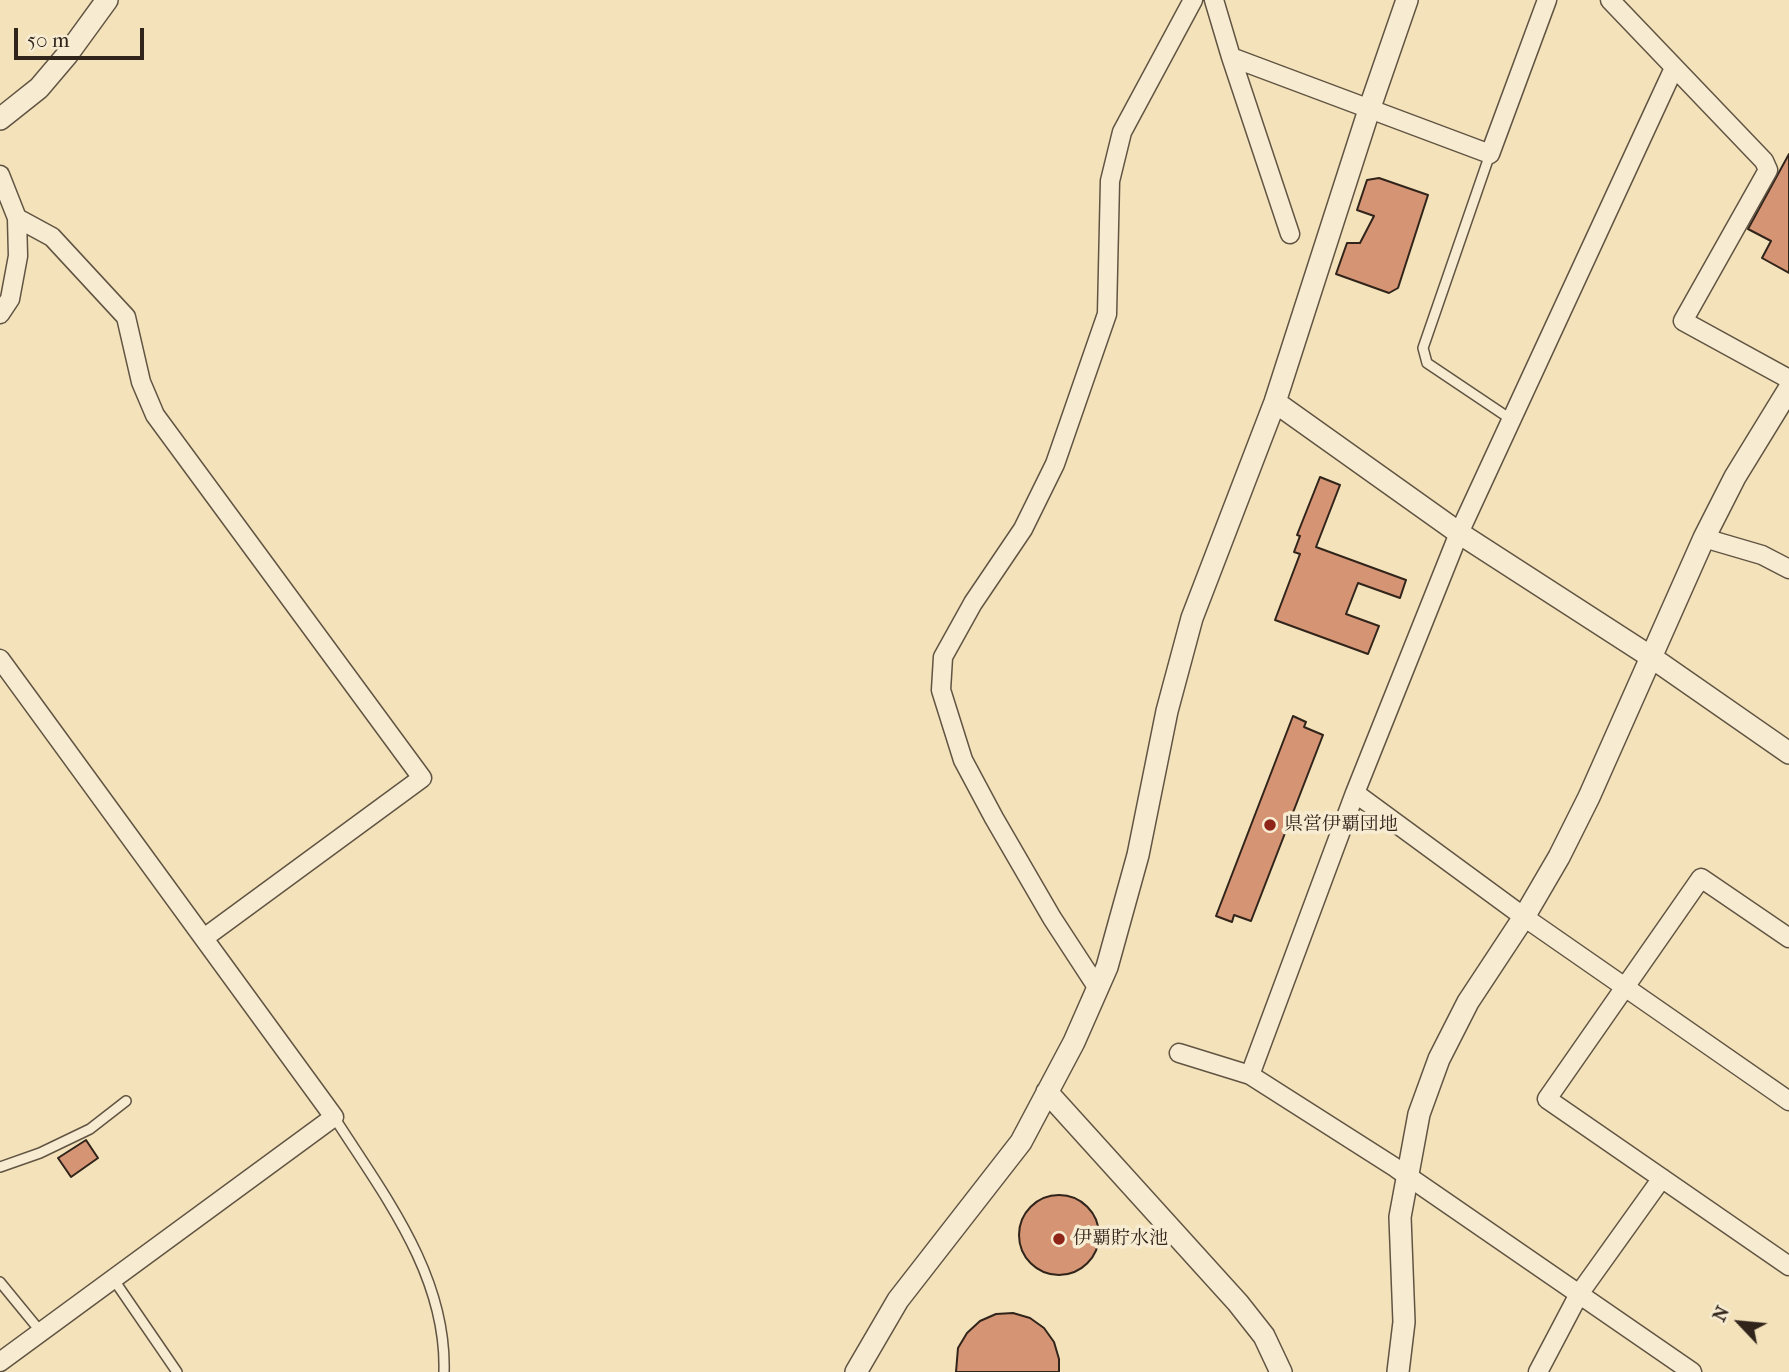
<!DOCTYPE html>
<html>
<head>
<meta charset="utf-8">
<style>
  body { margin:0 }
  #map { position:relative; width:1789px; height:1372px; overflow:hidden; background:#f3e2ba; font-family:"IM FELL French Canon",serif }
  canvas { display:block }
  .north { position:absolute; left:1705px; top:1288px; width:70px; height:70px; -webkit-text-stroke:5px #f7ecd2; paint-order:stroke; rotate:296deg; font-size:19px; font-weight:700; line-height:28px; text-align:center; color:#30241b }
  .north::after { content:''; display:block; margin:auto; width:24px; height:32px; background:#30241b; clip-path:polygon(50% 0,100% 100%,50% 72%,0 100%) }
  .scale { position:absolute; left:14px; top:28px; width:130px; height:32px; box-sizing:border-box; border:4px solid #30241b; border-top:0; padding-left:9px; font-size:21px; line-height:24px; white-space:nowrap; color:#30241b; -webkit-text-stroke:5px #f7ecd2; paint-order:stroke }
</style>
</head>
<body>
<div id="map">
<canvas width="1789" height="1372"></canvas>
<div class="north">N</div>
<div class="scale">50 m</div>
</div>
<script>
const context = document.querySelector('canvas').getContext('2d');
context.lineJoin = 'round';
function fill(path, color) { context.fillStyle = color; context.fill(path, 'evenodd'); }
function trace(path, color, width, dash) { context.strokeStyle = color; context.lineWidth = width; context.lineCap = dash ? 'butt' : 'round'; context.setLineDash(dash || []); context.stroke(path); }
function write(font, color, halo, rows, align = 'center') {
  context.font = font + ' "IM FELL French Canon","Noto Serif JP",serif'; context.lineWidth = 7; context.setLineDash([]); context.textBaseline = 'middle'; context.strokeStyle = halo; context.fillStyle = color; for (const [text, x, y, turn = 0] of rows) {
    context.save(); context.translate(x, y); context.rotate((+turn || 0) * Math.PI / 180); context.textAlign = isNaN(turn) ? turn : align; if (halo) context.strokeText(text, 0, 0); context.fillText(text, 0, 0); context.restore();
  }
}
const building = new Path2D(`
  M1789,154v119l-27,-15 9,-17 -23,-12z
  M1379,178l49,17 -30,93 -9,5 -53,-19 11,-31h13l14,-27 -17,-6 10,-30z
  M1320,477l20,8 -24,62 90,33 -6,18 -42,-15 -12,31 33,12 -11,28 -93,-34 25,-66 -6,-2 6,-16 -3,-1z
  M1293,716l13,6 -2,5 19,8 -72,186 -17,-6 -2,7 -16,-6z
  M86,1140l12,18 -27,19 -13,-19z
  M1019 1235a40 40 0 1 1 80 0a40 40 0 1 1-80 0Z
  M1013,1313l17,5 14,10 10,14 5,17v13h-103l2,-24 9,-15 13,-12 16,-7z`);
const service = new Path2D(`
  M1490,154l-67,194 4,15 85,57
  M334,1117c49,77 113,158 110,255
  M0,1167l40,-14 50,-24 36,-28
  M114,1280l63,92
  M0,1282l41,50`);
const minor = new Path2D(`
  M1214,0l17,57 259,97 57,-154
  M1610,0l154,161 4,9 -85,151 106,58
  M1231,57l59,177
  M0,175l17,43 1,38 -8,43 -10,15
  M17,218l35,19 74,80 15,65 14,33 267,363 -218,160
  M1704,538l58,17 27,14
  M0,659l334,458 -334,245
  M1355,793l169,124 265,184
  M1789,938l-88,-60 -154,221 242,167
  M1097,987l-45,-69 -58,-100 -31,-58 -22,-70 2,-33 30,-54 50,-74 32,-65 52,-150 3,-133 12,-49 71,-132
  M1179,1053l71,22 146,93 296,204
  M1250,1075l105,-282 104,-260 215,-465
  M1538,1372l41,-78 83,-116`);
const tertiary = new Path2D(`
  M0,119l39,-31 28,-33 40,-55
  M1275,402l184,131 192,124 138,96
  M1047,1092l191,211 26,33 17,36
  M856,1372l42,-72 123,-158 53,-100 33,-75 31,-112 29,-144 25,-93 83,-216 94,-292 38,-110
  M1398,1372l6,-50 -4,-105 19,-103 20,-55 29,-57 56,-85 35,-60 30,-60 115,-259 31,-61 54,-88`);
const markers = [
  [1270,825,7,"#8f2418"],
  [1059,1239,7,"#8f2418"]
];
const poiNames = [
  ["県営伊覇団地",1284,825],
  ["伊覇貯水池",1073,1239]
];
fill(building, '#d59473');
trace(building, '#30241b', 2);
trace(service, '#615443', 12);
trace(minor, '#615443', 21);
trace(tertiary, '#615443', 24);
trace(service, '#f7ecd2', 9);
trace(minor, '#f7ecd2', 18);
trace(tertiary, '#f7ecd2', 21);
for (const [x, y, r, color] of markers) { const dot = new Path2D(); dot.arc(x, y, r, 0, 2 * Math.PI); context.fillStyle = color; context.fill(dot); trace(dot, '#f7ecd2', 2.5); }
write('19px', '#30241b', '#f7ecd2', poiNames, 'left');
</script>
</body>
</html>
